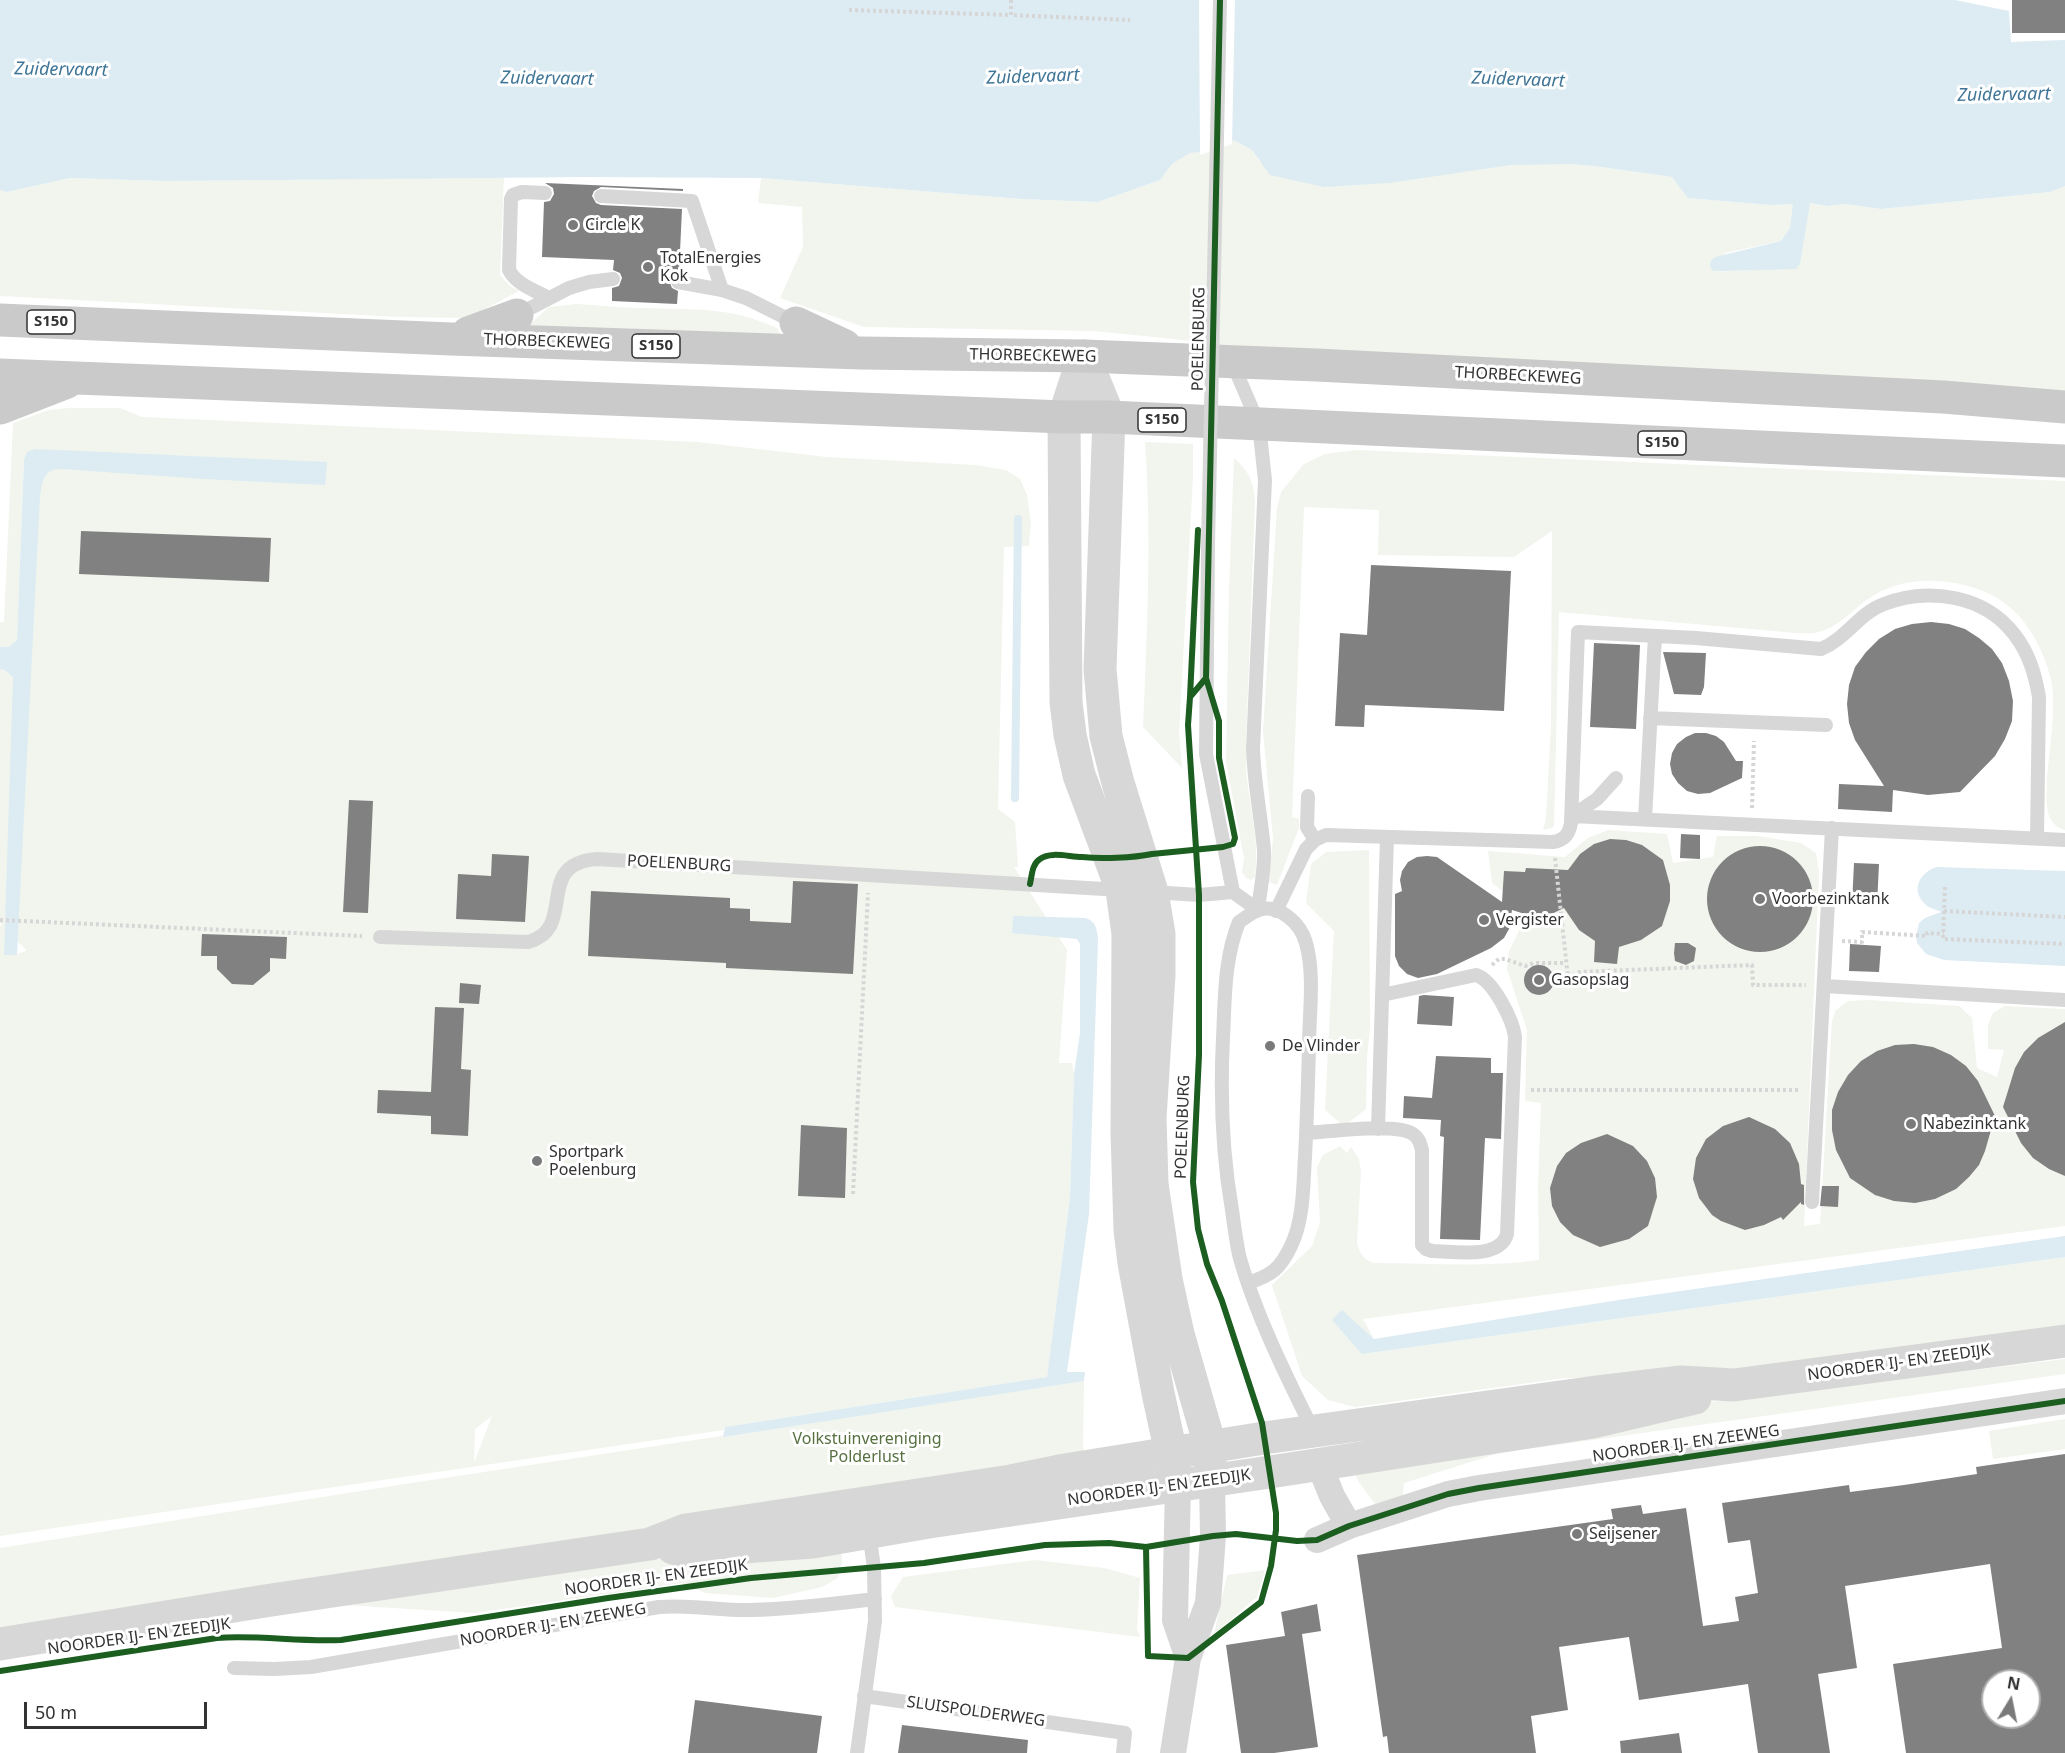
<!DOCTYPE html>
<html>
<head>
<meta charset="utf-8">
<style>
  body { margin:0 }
  #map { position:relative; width:2065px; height:1753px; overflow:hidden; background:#fff; font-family:"Noto Sans",sans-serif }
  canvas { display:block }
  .north { position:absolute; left:1981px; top:1669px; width:60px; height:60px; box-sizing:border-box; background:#fff; border:2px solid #adadad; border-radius:50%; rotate:10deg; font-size:16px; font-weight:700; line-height:24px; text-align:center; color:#333 }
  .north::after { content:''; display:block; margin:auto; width:21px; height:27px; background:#7a7a7a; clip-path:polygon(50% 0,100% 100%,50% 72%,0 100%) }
  .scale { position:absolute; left:24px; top:1702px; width:183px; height:27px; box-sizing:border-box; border:3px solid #333; border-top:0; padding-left:8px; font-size:18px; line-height:21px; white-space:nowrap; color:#333; -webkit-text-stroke:4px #fff; paint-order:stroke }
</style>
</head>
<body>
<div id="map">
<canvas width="2065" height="1753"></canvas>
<div class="north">N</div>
<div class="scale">50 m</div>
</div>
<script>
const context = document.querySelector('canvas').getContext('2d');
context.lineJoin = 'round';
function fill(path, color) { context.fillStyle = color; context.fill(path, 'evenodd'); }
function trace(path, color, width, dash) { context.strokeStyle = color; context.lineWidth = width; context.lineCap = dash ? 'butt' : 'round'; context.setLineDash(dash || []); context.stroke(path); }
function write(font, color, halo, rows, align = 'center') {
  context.font = font + ' "Noto Sans",sans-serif'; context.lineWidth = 6; context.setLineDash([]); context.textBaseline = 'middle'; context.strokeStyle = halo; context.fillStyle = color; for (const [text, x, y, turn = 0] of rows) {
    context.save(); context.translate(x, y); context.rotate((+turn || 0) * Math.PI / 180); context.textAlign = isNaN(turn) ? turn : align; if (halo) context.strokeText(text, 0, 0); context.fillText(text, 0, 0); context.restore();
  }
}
const green = new Path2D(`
  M1234,140l18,10 8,12 309,2 25,2 78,11 17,21 82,7 23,-1 -4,24 -9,13 -56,12 -12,18c30,1 58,-2 87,-7l9,-61 18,3 19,-2 35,5 169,-17 15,-6v211l-821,-48 -61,-9 -89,-9 -230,-4 -84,-29 23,-51 -1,-40 -44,-4 3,-25 260,21 77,3 62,-22 12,-16 18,-11 10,-1z
  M504,177l-4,98 10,11 9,5 -51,27 -68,-1 -400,-21v-106l7,2 63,-14 95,3z
  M577,304c22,1 43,4 65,4 50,2 88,-2 135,20l5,10 -253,-13 20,-18z
  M68,408h52l22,9 555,25 130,15 148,8 31,5 14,9 7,16 4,27 -2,24 -25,1 -6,262 17,13 3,45h-4l53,83 -8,113h13l2,11 -4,124 -23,179 -322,50 -1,3 -724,106v-610l2,-1 -2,-2v-266l22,3 14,-198 291,1 -160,-8 -143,5 -7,181 -8,6h-9v-25h4l9,-199 36,-13zM6,930l20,20v1l-9,3 -13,1zM492,1416l-18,47 1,-34z
  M1145,442l48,2v33l-14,256 3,35 -39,-41c4,-95 9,-190 2,-285z
  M1357,450l708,31v349c-8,-2 -13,-7 -16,-14 -4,-11 -2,-25 -2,-36 2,-30 10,-73 4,-100 -7,-31 -25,-65 -54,-82 -35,-20 -86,-24 -121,-4 -20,11 -34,32 -57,38 -7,2 -15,1 -23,1l-237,-21 -5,215 -11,3 3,-12 5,-92 1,-195 -38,26 -136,-2 1,-45 -75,-3 -12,310 7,2v9l-22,57 -8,-3 4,-44 -10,-107 14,-223 4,-16 23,-28 21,-10z
  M1234,458c15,14 20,24 21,44l-9,239c0,9 0,19 0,28 3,39 14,67 9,108l-4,3 -5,-2 -4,-6 2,-14 -18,-96 3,-172z
  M1608,830l59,4 6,29 40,-6 4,-21h41l43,7 15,10 3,19 -15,354 16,-2 12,-203 4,-11 12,-9 21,-1 90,6 13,12 5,50 20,9 7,-27 -16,-1v-24l5,-12 12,-7 60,3v217l-702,93 11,20 -32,-28 20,43 703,-97v71l-338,45 -162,5 -210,29 -27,-7 -26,-24 -30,-91 40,-39 8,-23 -3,-56 6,-12 17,-9 7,7 4,-6 8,12 2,13 -4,70c2,10 6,17 16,21 55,0 112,5 166,-3l-1,-76 3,-80v-1l-16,-2 2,-71 -20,-61 2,-18 10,-20 3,-15 -10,-18 -20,-15 -4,-32 77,6 23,-19z
  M1369,850l1,179 -3,28 -1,52 -22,17 -19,-16 9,-179 -28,-28 5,-39 15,-12z
  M2065,1359v15l-566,79 -95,30 -1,13 -27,9 -18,-24 -4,-10 340,-67z
  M1084,1381l-1,65 3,13 -1086,171v-82l405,-64z
  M2065,1419v30l-72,10 -4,-28z
  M841,1552l1,11 -4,15 -16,9 -49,11 -68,-5 -23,-10 -207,30 -147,-9 320,-47z
  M1035,1560l69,8 36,10 -3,51 3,8 -245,-30 -4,-11 12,-19z
  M1265,1570l-8,27 -43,37 13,-59z`);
const water = new Path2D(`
  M0,0h1955l54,11 2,31 54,-2v146l-15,6 -169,17 -35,-5 -19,2 -17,-3 -10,61 -4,5 -72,2h-11l-3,-5 1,-5 4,-4 66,-16 9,-13 3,-24 -22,1 -83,-7 -16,-21 -78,-11 -25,-2 -58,1 -122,18 -65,4 -54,-12 -18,-25 -18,-10 -34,12 -10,1 -18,11 -12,16 -62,22 -77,-3 -260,-21 -176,-1 -420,4 -95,-3 -63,14 -7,-2z
  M35,449l292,13 -2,23 -121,-6 -142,-10c-19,0 -19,11 -22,27l-23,459h-13l9,-278 -8,-7 -5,-1v-22h9l8,-7 7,-180 3,-8z
  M1937,867l128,4v95l-121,-6 -18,-6 -9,-11 -1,-6 3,-14 6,-5 16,-6c-5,-3 -11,-3 -16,-8 -15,-14 -5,-32 12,-37z
  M1013,916l72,2c11,3 12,11 13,21l-9,275 -22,158h18l-1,9 -361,56 2,-10 322,-50 23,-179 4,-124 6,-41v-89l-3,-5 -65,-6z
  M2065,1236v21l-703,97 -30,-34 10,-10 32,29 251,-40z`);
const pier = new Path2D(`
  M1199,0h36l-3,144 -32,11z`);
const stream = new Path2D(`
  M1015,798l3,-279`);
const building = new Path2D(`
  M2012,0h53v33h-53z
  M545,183l138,6v2l-82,-4 -7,4 -2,5 4,7 5,2 81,4 -3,64 -7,3 -3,5 3,7 6,3 -1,13 -65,-3v-13l7,-2 3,-8 -2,-5 -7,-3 1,-10 -72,-3 2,-55 6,-1 4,-7 -1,-6z
  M81,531l190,7 -2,44 -190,-8z
  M1371,565l140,6 -7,140 -139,-6 -1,22 -29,-1 5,-93 27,2z
  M1931,622l18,2 16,5 14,9 13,11 10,14 7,18 4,20 -1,20 -7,18 -10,17 -35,36 -32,3 -35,-5 -1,22 -54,-3 1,-25 45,2 -29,-46 -6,-17 -2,-19 2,-19 6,-18 11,-15 13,-13 16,-10 17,-5z
  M1594,643l46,2 -4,84 -46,-2z
  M1663,652l43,1 -2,34 -3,8 -27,-1z
  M1695,733h11l10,3 8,6 12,19h7l-1,17 -32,15 -12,1 -11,-3 -9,-8 -6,-9 -2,-10 2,-11 5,-9 9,-7z
  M349,800l24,1 -5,112 -25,-1z
  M1681,834l19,1v24l-20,-1z
  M1610,839l16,1 16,5 21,15 7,25v16l-8,25 -21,14 -22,7 -2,17 -23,-2 1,-21 -16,-11 -15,-22 -23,11 -29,-9 -3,19 -5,9 -13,10 -54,26 -19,4 -11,-4 -8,-8 -4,-10v-62l7,-3 -2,-11 2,-9 6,-9 9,-5 10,-1 10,1 65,45 2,-31 21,1 1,-4 42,2 12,-16 14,-10z
  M1707 899a53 53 0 1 1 106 0a53 53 0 1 1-106 0Z
  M492,854l37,2 -4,66 -69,-3 2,-45 33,2z
  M1854,863l25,1 -2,41 -25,-1z
  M793,881l65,3 -5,90 -127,-6v-5l-138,-7 3,-65 139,7v10l20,1v12l41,2z
  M202,934l85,3 -1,22 -16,-1v13l-17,14 -21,-1 -15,-15v-13h-16z
  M1675,943h13l8,5 -2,13 -8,4 -11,-4 -1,-8z
  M1850,944l31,2 -2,26 -30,-1z
  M1524 980a15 15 0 1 1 30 0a15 15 0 1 1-30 0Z
  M460,983l21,2 -2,19 -20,-1z
  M1424,995l30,2 -2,29 -35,-2 2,-28z
  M435,1007l29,1 -3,61 10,1 -3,66 -37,-2v-18l-54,-3 1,-23 53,2z
  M2065,1022v154l-16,-7 -16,-11 -12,-15 -18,-36 12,-39 9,-16 14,-14z
  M1914,1044l19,3 18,8 15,11 12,15 17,35 -10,35 -6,14 -10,12 -13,12 -21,10 -20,4 -21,-2 -19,-6 -25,-17 -14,-28 -4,-20v-20l6,-18 10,-17 13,-14 16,-10 18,-6z
  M1436,1056l55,2v15h12l-2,66 -16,-1 -5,102 -40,-1 4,-102 -4,-1 1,-16 -38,-2 1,-22 28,2z
  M1749,1117l26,12 15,14 9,21 2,20 3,1v20l-3,-1v-2l-18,18 -2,-3 -17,8 -19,5 -24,-9 -9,-6 -13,-17 -6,-19 3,-21 10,-19 17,-13z
  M801,1125l46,3 -2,70 -47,-2z
  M1607,1134l26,12 14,15 8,17 2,19 -9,29 -19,13 -29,8 -27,-12 -13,-13 -8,-16 -2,-18 7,-22 9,-13 15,-10z
  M1822,1186h17l-1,21 -18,-1z
  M2065,1454v299h-159l-13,-89 109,-16 -12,-84 -145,22 12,82 -39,6 12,79h-72l-10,-69 -109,16 -10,-63 -70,10 9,63 -37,6 5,37h-147l-2,-17 -4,1 -26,-182 256,-36 -2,-10 30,-4 2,9 43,-6 17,118 36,-5 -4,-24 23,-4 -8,-53 -22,3 -6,-40 127,-18 1,7 54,-7 73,-11 -1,-7zM1993,1681h36v36h-36z
  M1317,1604l4,27 -19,3 16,113 -44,6h-33l-15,-108 59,-9 -4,-24z
  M695,1700l127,16 -5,37h-129z
  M902,1725l126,15 -1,13h-129z
  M1679,1733l3,20h-61l-1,-12z`);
const path = new Path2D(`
  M1011,0v15l119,5
  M849,10l162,5
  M1752,808l2,-67
  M1555,858l13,120 11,-6 173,-7 1,20h53
  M1945,887l-2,52 122,5
  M1944,911l121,6
  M0,920l362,16
  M1842,941l20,1v-10l65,4v-3l17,1
  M1492,965l7,-6h6l20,7 9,-3h32
  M1531,1090h269
  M853,1194l15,-301`);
const service = new Path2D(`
  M545,193l-23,-1 -9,3 -2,4 -2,71c8,15 25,20 40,28
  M601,196l91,5 30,89
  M678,282l44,8 24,8 50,25
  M517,315l52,-27 20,-6 24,-3
  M1232,362l27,63 6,55 -12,269c1,34 8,67 11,101 1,20 -4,40 -6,60
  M1208,545l-2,209 27,138
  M1650,718l176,7
  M1308,796l-1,31 8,13
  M1572,816l493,24
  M1572,816l25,-17 19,-21
  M1645,819l10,-183
  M1152,892l47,3 34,-3 25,18
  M1276,911l30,-62 9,-9 11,-5 227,7c12,-2 16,-8 18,-19l7,-191 118,6 125,11c25,-10 38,-36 63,-45 44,-17 100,-9 130,30 15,19 21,40 25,63l-2,141
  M380,937l148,5c51,-14 4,-78 69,-83l524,31
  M1824,986l241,14
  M1378,1129l9,-292
  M1306,1133c23,-1 90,-11 107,1 6,4 7,9 9,16v95l4,4 6,2c22,0 68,9 75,-17l8,-197c-2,-17 -22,-57 -39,-62l-94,20
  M1812,1202l20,-374
  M1248,1283c24,-8 32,-14 43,-37 13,-27 12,-60 14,-89 2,-37 3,-73 4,-110 0,-33 6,-72 -3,-104 -5,-19 -27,-40 -47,-33 -7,2 -14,8 -20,12 -15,37 -14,76 -16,116 -3,59 -1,114 9,172 2,15 4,30 7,45 16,58 47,121 74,175
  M234,1668l41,1 36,-2 348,-60c31,-3 61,4 92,3 41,-1 83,-6 124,-11
  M864,1696l261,37 -2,20
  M857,1753l18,-132 -1,-53 -5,-36`);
const minor = new Path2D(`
  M1319,1464l13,32 17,30
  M1178,1485l-3,135 13,38
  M1317,1540l32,-14 99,-32 31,-6 586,-87
  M1173,1753l15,-95 20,-55 5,-67 -1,-56`);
const tertiary = new Path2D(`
  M1084,356l-20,61 2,285 4,33 9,40 43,115 6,44 -1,198 3,98 4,33 24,130 20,92
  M1084,356l25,61 -9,252 6,67 12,47 34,109 7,42v41l-9,143 2,66 14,95 12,55 29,101 5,45
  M673,1548l14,3 126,-9 116,-20 341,-50 323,-50 102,-24
  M0,1644l265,-43 385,-57 36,-14 325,-49 54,-11 199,-32 332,-46 85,-10 53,3 331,-44`);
const primary = new Path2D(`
  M0,320l451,19 410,14 223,3 233,9 626,32 122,10
  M796,323l49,23
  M468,333l49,-18
  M0,375l1064,42h45l956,44
  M0,408l67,-26`);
const serviceBridge = new Path2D(`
  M1208,545l12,-545`);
const cycleway = new Path2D(`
  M1190,697l8,-167
  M1030,884c2,-9 2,-20 10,-25 11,-8 29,-2 42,-2 19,2 51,1 70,-3l71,-7 10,-3 2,-6 -16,-80v-37l-13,-43 14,-678
  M1146,1547l2,109 40,2 73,-56 10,-36 5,-36v-17l-14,-90 -40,-122 -15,-37 -9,-35 -5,-47 6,-127v-160l-11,-170 2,-28 16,-19
  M0,1671l217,-33c41,-3 82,4 124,2l267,-42 143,-20 173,-15 121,-18 64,-2 37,4 67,-11 23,-2 61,7 20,-1 32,-14 99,-32 31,-6 586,-87`);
const markers = [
  [573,225,6,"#7a7a7a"],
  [648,267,6,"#7a7a7a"],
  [1760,899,6,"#7a7a7a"],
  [1484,920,6,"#7a7a7a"],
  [1539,980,6,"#7a7a7a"],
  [1270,1046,6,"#7a7a7a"],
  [1911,1124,6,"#7a7a7a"],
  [537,1161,6,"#7a7a7a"],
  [1577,1534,6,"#7a7a7a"]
];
const shields = [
  [51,322,48],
  [656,346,48],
  [1162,420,48],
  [1662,443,48]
];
const shieldNames = [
  ["S150",51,322],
  ["S150",656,346],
  ["S150",1162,420],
  ["S150",1662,443]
];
const poiNames = [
  ["Circle K",585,225],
  ["TotalEnergies",660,258],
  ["Kok",660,276],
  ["Voorbezinktank",1772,899],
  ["Vergister",1496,920],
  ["Gasopslag",1551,980],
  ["De Vlinder",1282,1046],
  ["Nabezinktank",1923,1124],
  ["Sportpark",549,1152],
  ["Poelenburg",549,1170],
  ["Seijsener",1589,1534]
];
const streetNames = [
  ["POELENBURG",1199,339,-89],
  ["THORBECKEWEG",547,342,2],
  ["THORBECKEWEG",1033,356,1],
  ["THORBECKEWEG",1518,376,3],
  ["POELENBURG",679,864,3],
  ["POELENBURG",1183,1127,-88],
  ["NOORDER IJ- EN ZEEDIJK",1899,1363,-8],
  ["NOORDER IJ- EN ZEEWEG",1686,1444,-8],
  ["NOORDER IJ- EN ZEEDIJK",1159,1488,-8],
  ["NOORDER IJ- EN ZEEDIJK",656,1578,-8],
  ["NOORDER IJ- EN ZEEWEG",553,1625,-10],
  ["NOORDER IJ- EN ZEEDIJK",139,1637,-8],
  ["SLUISPOLDERWEG",976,1712,8]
];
const parkNames = [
  ["Volkstuinvereniging",867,1439],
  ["Polderlust",867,1457]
];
const waterNames = [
  ["Zuidervaart",61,70,1],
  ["Zuidervaart",1033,77,-2],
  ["Zuidervaart",547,79,1],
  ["Zuidervaart",1518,80,2],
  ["Zuidervaart",2004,95,-1]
];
fill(green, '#f1f5ed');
fill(water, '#ddebf3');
fill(pier, '#fff');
trace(stream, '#ddebf3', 8);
fill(building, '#818181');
trace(path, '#d6d6d6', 4, [3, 3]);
trace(service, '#d7d7d7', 14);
trace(minor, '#d7d7d7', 26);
trace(tertiary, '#d7d7d7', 33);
trace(primary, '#cacaca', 33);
trace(serviceBridge, '#d7d7d7', 14);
trace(cycleway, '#1b5e20', 6);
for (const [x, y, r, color] of markers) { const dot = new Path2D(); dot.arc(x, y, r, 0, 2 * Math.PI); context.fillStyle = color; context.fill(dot); trace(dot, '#fff', 2); }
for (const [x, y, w] of shields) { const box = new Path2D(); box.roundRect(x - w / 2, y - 12, w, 24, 4.5); context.fillStyle = '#fff'; context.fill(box); trace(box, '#333', 1.5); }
write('bold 15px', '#333', null, shieldNames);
write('16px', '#333', '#fff', poiNames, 'left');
write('16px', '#333', '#fff', streetNames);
write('16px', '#56703f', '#fff', parkNames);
write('italic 18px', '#3f7597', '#fff', waterNames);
</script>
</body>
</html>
